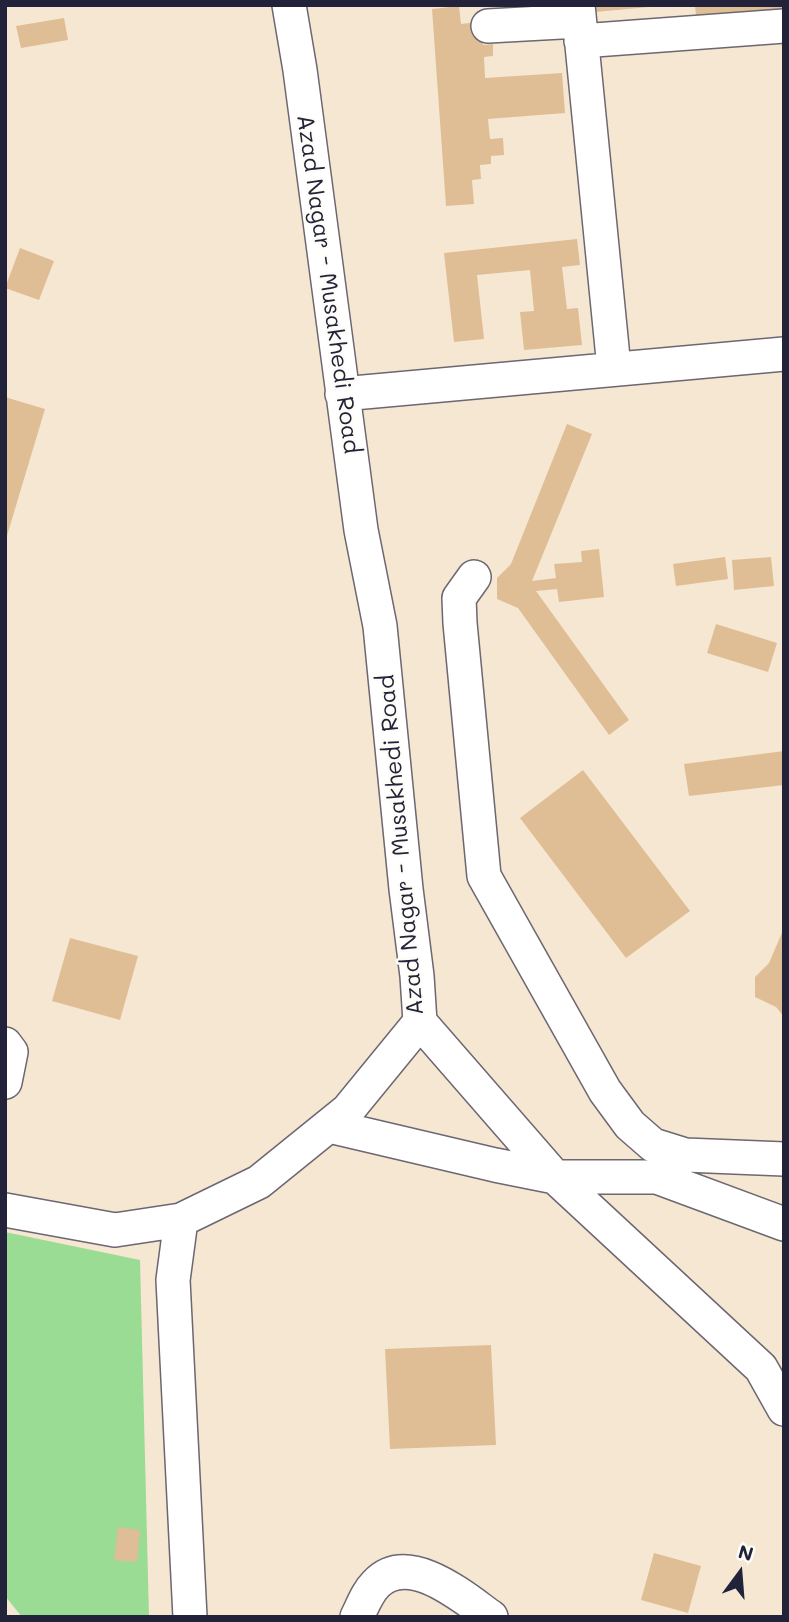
<!DOCTYPE html>
<html>
<head>
<meta charset="utf-8">
<style>
  body { margin:0 }
  #map { position:relative; width:789px; height:1622px; overflow:hidden; background:#f6e7d2; font-family:Mali,sans-serif }
  canvas { display:block }
  .frame { position:absolute; inset:0; border:7px solid #22223b; pointer-events:none }
  .north { position:absolute; left:705px; top:1538px; width:70px; height:70px; -webkit-text-stroke:5px #fdfcf7; paint-order:stroke; rotate:16deg; font-size:19px; font-weight:700; line-height:28px; text-align:center; color:#22223b }
  .north::after { content:''; display:block; margin:auto; width:24px; height:32px; background:#22223b; clip-path:polygon(50% 0,100% 100%,50% 72%,0 100%) }
</style>
</head>
<body>
<div id="map">
<canvas width="789" height="1622"></canvas>
<div class="frame"></div>
<div class="north">N</div>
</div>
<script>
const context = document.querySelector('canvas').getContext('2d');
context.lineJoin = 'round';
function fill(path, color) { context.fillStyle = color; context.fill(path, 'evenodd'); }
function trace(path, color, width, dash) { context.strokeStyle = color; context.lineWidth = width; context.lineCap = dash ? 'butt' : 'round'; context.setLineDash(dash || []); context.stroke(path); }
function write(font, color, halo, rows, align = 'center') {
  context.font = font + ' Mali,sans-serif'; context.lineWidth = 5; context.setLineDash([]); context.textBaseline = 'middle'; context.strokeStyle = halo; context.fillStyle = color; for (const [text, x, y, turn = 0] of rows) {
    context.save(); context.translate(x, y); context.rotate((+turn || 0) * Math.PI / 180); context.textAlign = isNaN(turn) ? turn : align; if (halo) context.strokeText(text, 0, 0); context.fillText(text, 0, 0); context.restore();
  }
}
const green = new Path2D(`
  M5,1232l135,28 9,357h-127l-17,-21z`);
const building = new Path2D(`
  M594,5h55v2l-54,5z
  M695,5h89v14l-87,8z
  M459,6l2,18 9,-1v4l11,-1 2,19 10,-1v12l-9,1 1,21 77,-5 3,40 -77,6 2,20 13,-1 1,17 -13,1v8l-11,1 1,14 -9,1 2,24 -28,2 -14,-197z
  M64,18l4,22 -47,8 -5,-22z
  M577,239l3,26 -18,2 5,42 11,-1 4,37 -58,5 -4,-38 14,-1 -4,-41 -53,5 7,64 -30,3 -10,-89z
  M20,248l34,13 -15,39 -34,-12z
  M5,397l40,12 -39,130h-1z
  M567,424l25,10 -60,147 24,-3 -2,-14 28,-2 -1,-11 18,-2 5,48 -45,5 -2,-13 -21,2 93,129 -20,15 -91,-127 -21,-9v-21l14,-14z
  M725,557l3,22 -52,7 -3,-22z
  M771,557l3,29 -40,4 -2,-30z
  M716,624l61,19 -9,29 -61,-19z
  M784,751v34l-95,11 -5,-32z
  M583,770l107,141 -64,47 -106,-140z
  M784,928v89l-8,-10 -21,-10v-20l14,-14z
  M70,938l68,18 -18,64 -68,-19z
  M491,1345l5,100 -106,4 -5,-100z
  M118,1527l22,3 -3,32 -23,-2z
  M654,1553l47,13 -13,47 -47,-13z`);
const minor = new Path2D(`
  M578,5l36,363
  M488,26l91,-5
  M581,41l203,-15
  M342,394l442,-40
  M474,577l-15,21 1,25 24,253 121,215 25,34 23,20 32,10 99,4
  M420,1022l135,155 206,191 23,41
  M5,1044l6,8 -6,30
  M329,1126l166,39 60,12h102l127,47
  M5,1210l110,20 66,-10 78,-38 89,-72 72,-88 -3,-46 -11,-87 -26,-263 -19,-96 -61,-460 -11,-65
  M181,1220l-8,60 17,337
  M357,1617c6,-12 10,-24 19,-33 32,-34 87,13 115,33`);
const streetNames = [
  ["Azad Nagar - Musakhedi Road",328,284,82],
  ["Azad Nagar - Musakhedi Road",401,845,-95]
];
fill(green, '#9adc93');
fill(building, '#dfbe95');
trace(minor, '#6c6770', 36);
trace(minor, '#fff', 33);
write('23px', '#22223b', '#fdfcf7', streetNames);
</script>
</body>
</html>
